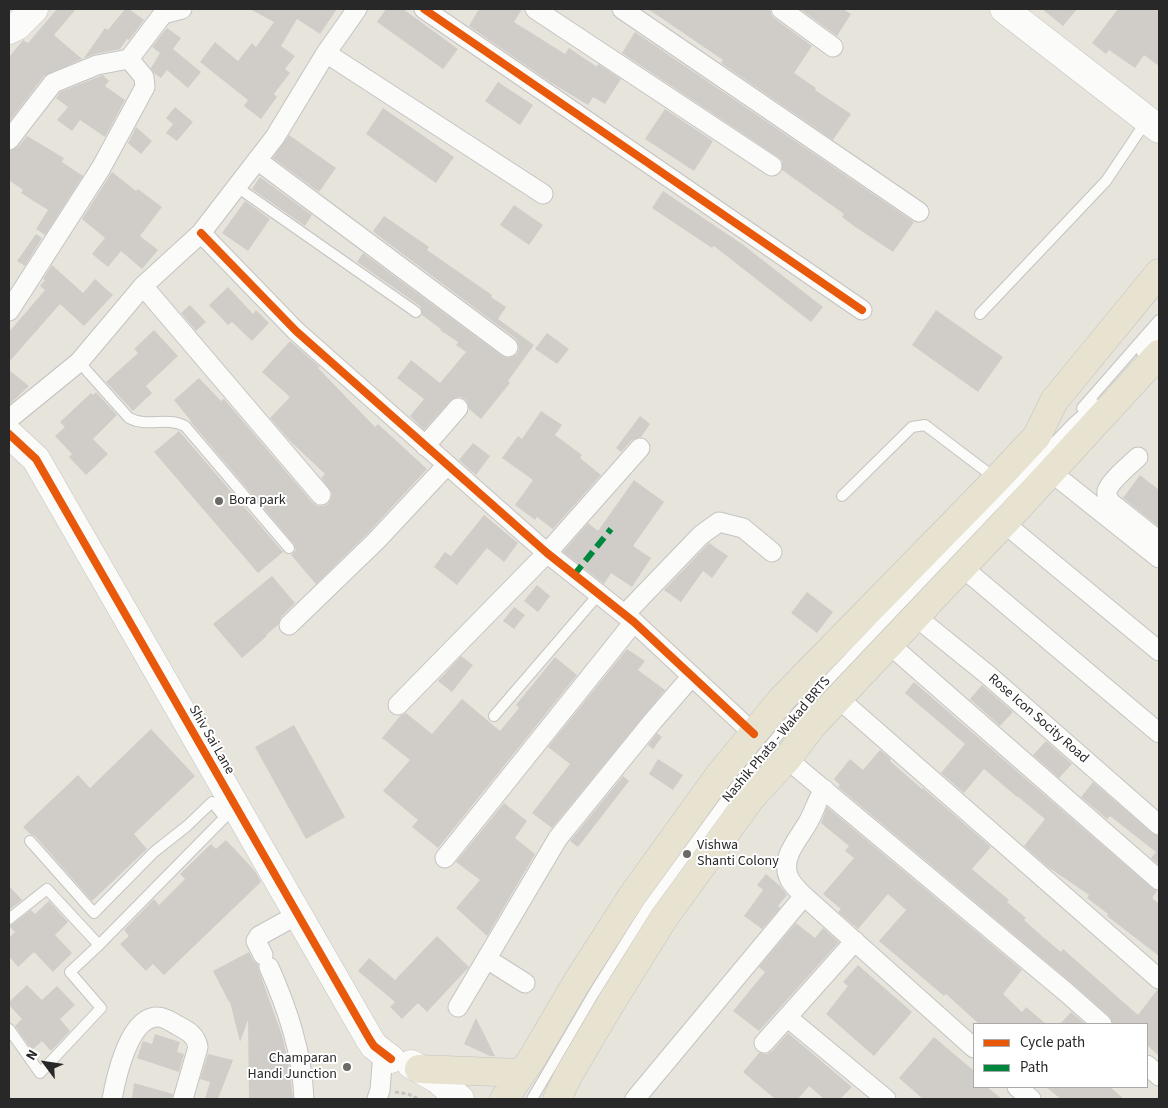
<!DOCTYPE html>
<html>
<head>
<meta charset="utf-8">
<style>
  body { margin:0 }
  #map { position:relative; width:1168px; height:1108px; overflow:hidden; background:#e7e4dc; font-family:"Source Sans 3",sans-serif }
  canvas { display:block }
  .frame { position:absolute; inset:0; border:10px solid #282828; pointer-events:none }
  .legend { position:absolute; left:973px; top:1023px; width:175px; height:65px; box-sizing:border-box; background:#fff; border:1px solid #a9a9a9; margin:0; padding:6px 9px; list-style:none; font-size:15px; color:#282828 }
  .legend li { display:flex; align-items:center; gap:10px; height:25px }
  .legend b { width:25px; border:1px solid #a9a9a9 }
  .north { position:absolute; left:20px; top:1038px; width:50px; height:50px; -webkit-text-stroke:4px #fff; paint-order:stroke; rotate:301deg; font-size:14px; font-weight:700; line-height:20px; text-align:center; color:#282828 }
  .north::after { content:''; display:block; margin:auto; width:18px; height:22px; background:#282828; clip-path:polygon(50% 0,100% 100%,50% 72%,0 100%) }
</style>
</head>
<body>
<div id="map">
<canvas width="1168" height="1108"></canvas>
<div class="frame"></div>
<ul class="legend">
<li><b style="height:6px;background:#e8590c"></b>Cycle path</li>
<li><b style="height:6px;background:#00873e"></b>Path</li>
</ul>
<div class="north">N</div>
</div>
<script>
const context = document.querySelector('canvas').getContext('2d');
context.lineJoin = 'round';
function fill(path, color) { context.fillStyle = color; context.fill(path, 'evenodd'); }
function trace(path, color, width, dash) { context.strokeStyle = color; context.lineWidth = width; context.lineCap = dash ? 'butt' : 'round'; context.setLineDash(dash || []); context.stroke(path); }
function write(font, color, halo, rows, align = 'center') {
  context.font = font + ' "Source Sans 3",sans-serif'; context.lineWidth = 4; context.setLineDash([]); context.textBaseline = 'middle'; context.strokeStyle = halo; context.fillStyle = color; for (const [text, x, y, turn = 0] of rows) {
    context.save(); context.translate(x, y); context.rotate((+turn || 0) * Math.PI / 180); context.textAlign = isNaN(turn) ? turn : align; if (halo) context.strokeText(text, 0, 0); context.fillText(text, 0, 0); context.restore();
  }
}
const building = new Path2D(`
  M57,9h19l-22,26 28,24 -38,17 -35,46v-65l14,-17 5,3z
  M125,9h4l15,11 -15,20 -2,-1 -7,10 -25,5 -11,4 21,-30 3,2z
  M250,9h87l-17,25 -23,-15 -16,27 14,10 -10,13 5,4 -16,21 3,3 -16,22 -17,-13 4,-6 -48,-38 15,-20 23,19 14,-18 4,4 18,-25z
  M386,9h17l55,40 -15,20 -66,-47z
  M479,9h43l-8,13 51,32 4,-6 28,19 1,-3 23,15 -16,25 -12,-7 -5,8 -38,-23 -81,-56z
  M648,9h122l1,5 3,4 38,28 -18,27 22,15 -1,2 36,24 -18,26 -112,-77 2,-3z
  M800,9h43l8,5 -14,22z
  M1042,9h35l-14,17z
  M1118,9h41v57l-15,-11 -9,13 -26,-18 -3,4 -14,-11z
  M167,28l14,10 -8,11 28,23 -13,16 -21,-18 -6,8 -7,-5 -3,-5 9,-15 -8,-6z
  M635,32l279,190 -21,30 -39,-26 -12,-9 2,-3 -62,-44v-9l-4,-4 -156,-104z
  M103,75l6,6 -4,5 20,14 -20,37 -25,-17 -8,11 -15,-11 11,-13 -12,-9 4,-6z
  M498,82l35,23 -13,20 -35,-24z
  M175,107l18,15 -16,19 -11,-8 7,-9 -7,-6z
  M383,108l71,49 -18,26 -70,-49z
  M665,109l48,32 -19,30 -49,-32z
  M136,127l16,14 -11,13 -13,-11z
  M289,135l47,33 -17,24 -46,-34z
  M27,136l37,22 -2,4 21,14 -38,59 -9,-6 12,-19 -27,-17 2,-3 -14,-10v-29l9,-4z
  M112,172l24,19 2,-2 24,18 -22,29 18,14 -16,19 -21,-18 -13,16 -16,-13 13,-16 -23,-19z
  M260,177l52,38 -7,11 -53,-37z
  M663,191l79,53 81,63 -12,15 -97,-76 -2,2 -60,-40z
  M245,201l25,18 -22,32 -26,-18z
  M514,205l29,20 -14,20 -29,-20z
  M384,216l45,31 -2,3 65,45 -1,2 15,10 -8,12 36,26 -26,36 2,2 -29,36 -12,-10 -3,-9 -6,-3 -6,1 -4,3 -26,29 -14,-14 14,-17 -27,-21 14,-18 29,23 26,-31 -10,-7 2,-3 -18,-12 1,-1 -19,-14v-5l-2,-4 -63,-44 6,-9 139,103 5,2 5,-1 5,-3 2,-5 -1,-7 -3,-4 -139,-104 -3,-3z
  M36,234l6,4 -17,28 -8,-5z
  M52,265l31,28 12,-14 18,16 -29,31 -24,-22 -51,58v-30l36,-42 -5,-4 5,-6 -2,-1z
  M228,287l25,27 3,-4 13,13 -17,18 -20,-19 -4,3 -19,-20z
  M190,305l16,17 -10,9 -15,-18z
  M936,310l67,47 -25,35 -66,-47z
  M154,330l24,26 -32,30 6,7 -19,18 -27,-29 32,-29 -4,-4z
  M547,333l22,16 -12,15 -22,-15z
  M290,341l30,26 -2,1 57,59 3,-3 49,45 -59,64 -52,51 -25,-29 5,-5 -2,-6 -104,-123h1l-17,-21 25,-22 22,23 3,-2 88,103 6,4h6l4,-2 3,-5 1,-6 -11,-15 4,-4 -35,-33 -20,-23 20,-21 -28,-25z
  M9,370l20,16 -20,19z
  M96,392l21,23 -24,24 15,15 -22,21 -17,-18 3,-3 -17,-18 10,-9 -5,-5 31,-29 2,2z
  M541,411l21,14 -7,10 27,20 -2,3 21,17 -48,54 -16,-12 -2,3 -20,-15 18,-25 -31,-22 16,-22 4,3z
  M640,416l10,8 -9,13 -9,3 -11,12 -5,-4z
  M179,431l104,121 -25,21 -104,-121z
  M473,443l17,13 -14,19 -17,-15z
  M1140,475l19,15v37l-36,-29z
  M634,480l30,22 -31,44 18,12 -19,29 -21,-14 -7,11 -41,-32 25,-29 10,8z
  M484,515l34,28 -14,19 -17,-14 -30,37 -23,-18 11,-15 6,4z
  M709,543l19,13 -16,22 -9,-7 -22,31 -17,-12z
  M272,576l23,27 -14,14 -3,8 -12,10 1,1 -25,22 -29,-34z
  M537,585l13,11 -12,16 -14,-11z
  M807,592l26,20 -16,21 -26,-20z
  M514,607l11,8 -11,14 -11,-8z
  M627,649l18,12 -7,9 27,20 -113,138 -20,-15 38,-49 -22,-17z
  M461,656l12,9 -21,27 -14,-11z
  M555,657l22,18 -139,173 -26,-21 6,-7 -35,-29 27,-31 -28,-22 18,-22 6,-3 26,21 30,-35 38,32 19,-23 -3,-3z
  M914,682l238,206 5,3 -5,7 7,6v52l-52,-40 1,-2 -21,-16 2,-3 -41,-28 -24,-21 21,-27 -28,-23v1l-33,-28 -20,24 -23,-20 24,-29 -60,-51z
  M982,685l31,27 -13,14 -30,-27z
  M294,725l51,92 -39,22 -51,-92z
  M151,729l44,47 -61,58 13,15 -55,52 -57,-65 -5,-2 -7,-7 55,-52 12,13z
  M657,733l5,4 -9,12 -5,-4z
  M1046,741l26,23 -13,14 -26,-23z
  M880,750l11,9 -1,2 32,28 1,-1 68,59 -19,22 37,31 -2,2 19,16 -2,2 19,17 18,15 2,-3 75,66 19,-25h2v66l-12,-11v-21h-34l-4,-8 -35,-31 -236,-198 2,-2 -6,-6 16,-20 13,11z
  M658,759l25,16 -10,15 -24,-16z
  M623,776l6,5 -51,66 -8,-6z
  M1093,782l59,51 7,3v29l-8,-7 5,-6 -46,-36 -3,3 -26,-22z
  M504,803l23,18 -12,17 20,16 -48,82 -31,-28 24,-28 -24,-18z
  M827,807l195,163 -19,24 19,18 4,-5 20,17h-67l-33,-30 -2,2 -65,-55 27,-31 -18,-16 -30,35 -20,-17 3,-3 -18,-15 31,-36 -9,-7 4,-5 -28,-23z
  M226,840l29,31 6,11 -97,93 -11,-11 -7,7 -26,-27 9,-8 -5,-6 30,-31 5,6 26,-26 -5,-5 31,-30 5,5z
  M766,874l14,12 7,9 -9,11 2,2 -18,21 -18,-13 19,-26 -6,-5z
  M9,886l13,14 -13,10z
  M49,901l19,21 -13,13 17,18 -19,19 -19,-20 -16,15 -9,-11v-18l6,-6 -6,-6 4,-2 18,-14 4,4z
  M796,923l19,15 8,-10 16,14 -80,89 -26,-20 32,-39 -6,-5z
  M437,936l32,31 -42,45 -9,-9 -16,16 -12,-12 5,-5 -37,-31 11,-13 26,22z
  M249,952l4,8 5,5 1,6 23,64 7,31 4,33h-44l-1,-79 -8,22 -10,-40h-1l-16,-31z
  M858,965l54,47 -38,44 -48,-42 22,-28 -5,-4z
  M27,985l15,15 15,-14 18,19 -15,14 10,12 -19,20 -9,-10 -10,9 -17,-24 7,-7 -13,-14v-3z
  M1071,1012l14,12h-25z
  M476,1018l19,38h-5l-26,-12z
  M788,1033l64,54 -12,12h-16l-15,-13 -11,13h-23l-32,-27 16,-19 8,1 5,-3z
  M155,1034l25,8 -3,10 7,2 -5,18 -42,-14 6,-17 9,3z
  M934,1037l40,34v16h13l15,12h-79l-24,-21z
  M208,1054l25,6 -15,39h-13l5,-17 -10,-3z
  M134,1083l39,11 -1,5h-40z
  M1046,1087h64l14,12h-63z`);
const path = new Path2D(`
  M395,1092l13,2 11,5`);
const lane = new Path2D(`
  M237,187l179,125
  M980,314l126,-133 41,-61
  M1142,353l17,-19
  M79,362l50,56c19,10 37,-2 56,8l104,122
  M1082,408l77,-88
  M842,496l70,-69 13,-2 70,53
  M494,716l104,-121
  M30,841l64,72 60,-61 33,-26 25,-24 12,15
  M9,919l38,-30 52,56
  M9,1029l31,44 61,-65 -31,-36 29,-27 136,-138
  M532,1099l62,-106 54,-86 88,-121 61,-73 218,-230 59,-61 21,-18`);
const street = new Path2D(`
  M424,9l438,301
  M535,9l237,157
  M622,9l297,203
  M781,9l52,38
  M326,53l217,141
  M9,140l44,-57 44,-18 32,-6
  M257,160l251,187
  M201,233l95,98 251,222 87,69 120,112
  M143,286l178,209
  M9,311l92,-143 44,-81 -1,-10 -15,-18 34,-45 19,-5
  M9,419l70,-57 64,-76 58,-53 74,-96 51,-84 31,-44
  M425,446l33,-38
  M1138,457c-8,8 -28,24 -31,34 -1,4 1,7 3,11l49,39
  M1051,472l108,86
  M1004,523l155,128
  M962,567l197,166
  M625,614l76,-79 18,-13 24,6 29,24
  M915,616l73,59 171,150
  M289,625l87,-84 71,-76
  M889,644l270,236
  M838,698l321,281
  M398,705l149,-152 93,-105
  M787,759l280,234 35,31
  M824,789c-7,11 -10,24 -17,35 -9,16 -27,34 -18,54 3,7 10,13 15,18l170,152
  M445,858l189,-236
  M263,955l-7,-14 3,-5 38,-21
  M487,959l38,24
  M269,967c19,43 33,85 35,132
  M458,1007l100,-169 95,-117 39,-45
  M787,1017l99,82
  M764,1043l91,-102
  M1147,1065l12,11
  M1017,1087l14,12
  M112,1099c4,-21 17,-83 46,-82 6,0 12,4 17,7 11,6 21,10 23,23l-15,52
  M377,1099l3,-9 3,-37
  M635,1099l169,-203`);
const secondary = new Path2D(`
  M1004,9l155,120
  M9,30l8,-4 17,-17
  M9,434l27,25 334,581 4,6 17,13
  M411,1064l26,15 23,20`);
const primary = new Path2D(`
  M419,1069l103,4
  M504,1099l29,-42 44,-75 55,-86 88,-122 62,-75 215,-220 40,-43 17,-35 105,-128
  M557,1099l11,-23 43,-73 53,-85 87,-120 36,-39 25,-33 192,-203 155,-169`);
const quiet = new Path2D(`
  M574,575l37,-46`);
const cycleway = new Path2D(`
  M424,9l438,301
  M201,233l95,98 251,222 87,69 120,112
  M9,434l27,25 334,581 4,6 17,13`);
const markers = [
  [219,501,5,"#6b6a67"],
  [687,854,5,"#6b6a67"],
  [347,1067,5,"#6b6a67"]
];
const poiNames = [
  ["Bora park",229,501],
  ["Vishwa",697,846],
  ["Shanti Colony",697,862],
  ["Champaran",337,1059,"right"],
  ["Handi Junction",337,1075,"right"]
];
const streetNames = [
  ["Rose Icon Socity Road",1038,719,41],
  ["Shiv Sai Lane",211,740,60],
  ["Nashik Phata - Wakad BRTS",777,740,-50]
];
fill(building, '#d0cdc8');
trace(lane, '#c4c3c2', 12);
trace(street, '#c4c3c2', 21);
trace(secondary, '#c4c3c2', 29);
trace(primary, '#c3c2bf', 29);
trace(path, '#c5c4c3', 3, [4, 2.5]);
trace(lane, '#fbfbfa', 10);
trace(street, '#fbfbfa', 19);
trace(secondary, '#fbfbfa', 28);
trace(primary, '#e7e3d0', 28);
trace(quiet, '#00873e', 6, [12, 6]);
trace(cycleway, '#e8590c', 8);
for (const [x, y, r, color] of markers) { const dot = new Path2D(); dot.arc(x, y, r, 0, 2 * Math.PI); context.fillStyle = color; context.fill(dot); trace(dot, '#fff', 2); }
write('14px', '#282828', '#fff', poiNames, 'left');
write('14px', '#282828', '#fff', streetNames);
</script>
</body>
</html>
